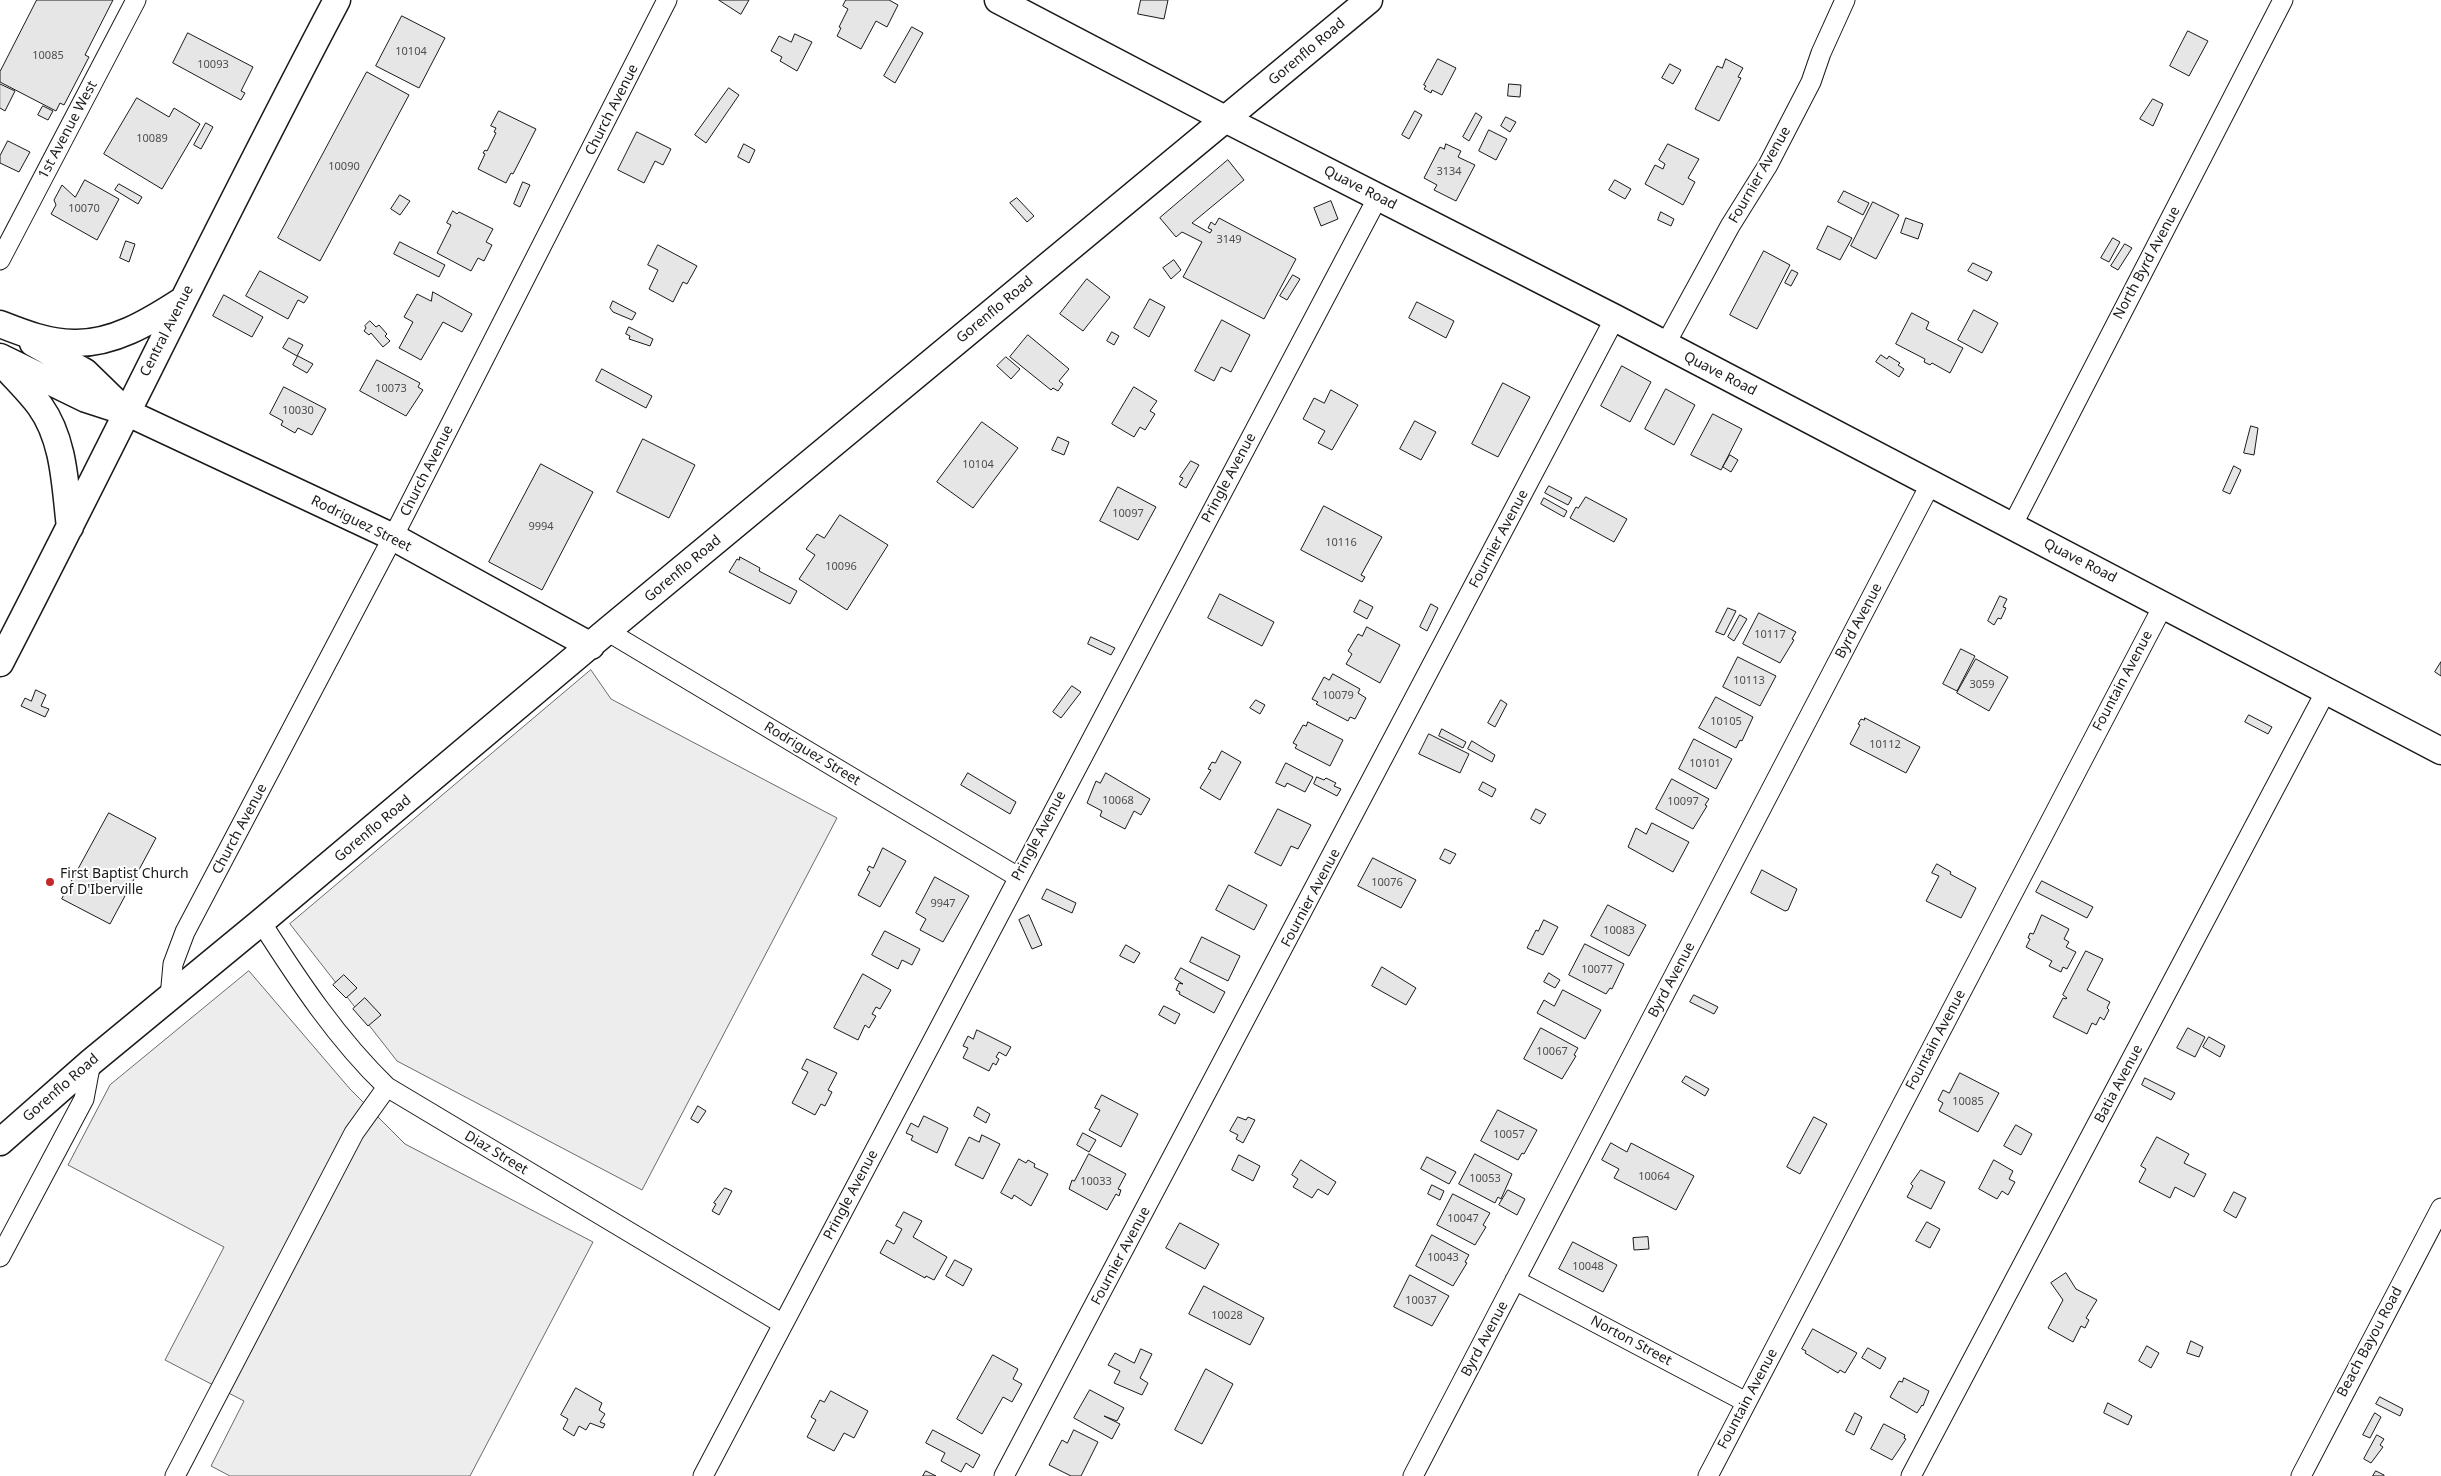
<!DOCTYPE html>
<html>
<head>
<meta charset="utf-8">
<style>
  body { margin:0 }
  canvas { display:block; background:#fff }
</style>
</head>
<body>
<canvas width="2441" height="1476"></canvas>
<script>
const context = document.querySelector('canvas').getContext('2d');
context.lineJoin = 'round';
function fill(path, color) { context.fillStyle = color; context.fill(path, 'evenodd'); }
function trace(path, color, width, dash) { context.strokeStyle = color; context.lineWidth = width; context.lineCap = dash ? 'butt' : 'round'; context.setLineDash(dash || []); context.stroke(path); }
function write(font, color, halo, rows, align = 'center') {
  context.font = font + ' "Noto Sans",sans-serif'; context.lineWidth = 4; context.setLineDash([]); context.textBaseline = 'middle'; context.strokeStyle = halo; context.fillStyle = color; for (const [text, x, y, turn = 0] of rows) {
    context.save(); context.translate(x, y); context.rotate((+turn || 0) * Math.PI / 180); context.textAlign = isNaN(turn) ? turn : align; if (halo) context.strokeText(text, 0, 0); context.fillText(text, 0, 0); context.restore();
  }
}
const parking = new Path2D(`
  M591,670l20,29 226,119 -195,372 -245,-129 -107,-137z
  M249,971l101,118 55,55 188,98 -123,234h-240l-19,-10 33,-65 -79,-41 59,-113 -156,-82 42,-80z`);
const building = new Path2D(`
  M37,0h76l-28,55 4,2 -25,48 -4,-2 -4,8 -56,-29v-10z
  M719,0h30l-8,14z
  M846,0h43l9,5 -11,22 -11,-6 -15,28 -24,-13 4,-8 -2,-1 9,-18 -5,-3z
  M1141,0h27l-4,19 -26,-5z
  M402,16l43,22 -26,50 -43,-22z
  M912,27l11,6 -28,50 -11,-7z
  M2188,31l20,10 -19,35 -19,-10z
  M188,33l65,34 -12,24 4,2 -4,7 -68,-37z
  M795,34l17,8 -15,29 -17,-10 2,-4 -11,-6 8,-15 12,6z
  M1438,59l18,9 -14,27 -10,-5 -1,3 -7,-4 2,-3 -2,-1z
  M1726,59l17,9 -5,9 3,1 -22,43 -24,-12 22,-43 5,2z
  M1670,64l11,6 -8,14 -11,-6z
  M367,72l42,23 -89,166 -42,-23z
  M0,84l15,7 -10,20 -5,-3z
  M1509,84l12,1 -1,12 -12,-1z
  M729,88l10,7 -33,48 -11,-8z
  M137,98l32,19 5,-9 26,16 -38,65 -58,-35z
  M2153,99l10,5 -10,22 -13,-7z
  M43,106l10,5 -5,9 -10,-5z
  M499,111l37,18 -23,45 -2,-1 -5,10 -28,-14 7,-15 -2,-1 2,-3 2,1 9,-18 -2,-1 2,-4 -5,-2z
  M1415,111l7,4 -13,24 -7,-4z
  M1476,113l6,4 -13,24 -6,-4z
  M1506,117l10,5 -6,10 -9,-6z
  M206,123l7,4 -12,22 -7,-4z
  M1489,130l18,9 -11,21 -17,-9z
  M637,132l34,17 -8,16 -8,-4 -11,22 -26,-13z
  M8,141l22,11 -11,20 -19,-9v-7z
  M744,144l11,6 -6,13 -11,-6z
  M1446,144l15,7 -3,6 17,8 -19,36 -22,-11 3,-5 -13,-7 16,-31 4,2z
  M1668,144l31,15 -11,19 7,4 -12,23 -38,-21 10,-19 8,4 2,-5 -6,-4z
  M1228,160l16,20 -52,43 18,10 2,-3 -4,-2 3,-6 4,3 4,-7 77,41 -32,60 -81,-42 19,-35 -20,-10 -6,5 -16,-19z
  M85,180l34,19 -22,41 -46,-26 5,-9 -2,-5 8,-15 13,12z
  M1615,180l16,9 -6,10 -16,-9z
  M523,182l7,3 -10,22 -6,-3z
  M119,184l23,13 -4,7 -23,-14z
  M1844,191l25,12 -6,12 -25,-13z
  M400,195l10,6 -10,14 -9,-6z
  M1017,198l17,18 -7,6 -17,-19z
  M1331,201l7,18 -17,7 -7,-18z
  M1873,202l26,13 -23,44 -25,-13z
  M453,211l4,3 2,-2 34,17 -7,13 6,3 -8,16 -6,-3 -7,13 -34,-18 14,-28 -4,-2z
  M1661,212l13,7 -3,7 -13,-6z
  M1906,218l17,6 -5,15 -17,-6z
  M1828,226l24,12 -12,22 -23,-11z
  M2113,238l7,4 -11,20 -8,-4z
  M126,241l9,3 -6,18 -9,-4z
  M400,242l45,23 -6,12 -45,-23z
  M2125,244l7,4 -14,22 -7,-4z
  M658,245l39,21 -10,18 -4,-2 -10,20 -24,-13 9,-19 -10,-5z
  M1764,251l26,14 -33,64 -27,-14z
  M1174,260l7,10 -10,9 -8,-11z
  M1973,263l19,9 -5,9 -19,-10z
  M1792,270l6,3 -7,13 -6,-3z
  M260,271l48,26 -4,6 -6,-3 -10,19 -42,-23z
  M1293,275l7,4 -13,21 -7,-4z
  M1087,279l23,18 -27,34 -23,-17z
  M433,292l39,22 -10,18 -19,-10 -22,38 -22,-12 14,-26 -9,-5 13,-23 14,7z
  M224,295l39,22 -11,20 -39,-21z
  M1150,299l15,8 -16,30 -15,-9z
  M613,301l23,12 -4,7 -19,-8 -3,-4z
  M1417,302l37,19 -8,17 -37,-20z
  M1974,310l24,13 -16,30 -24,-13z
  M1912,313l17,9 -3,7 37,19 -13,25 -18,-10 -2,2 -6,-3 1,-3 -29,-15z
  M1222,320l28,15 -19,37 -10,-5 -7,14 -19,-10z
  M370,321l6,6 3,-2 8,9 -2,2 5,5 -7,6 -12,-14 -2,2 -5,-4 2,-3 -1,-2z
  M629,327l24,12 -3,7 -21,-7 1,-3 -4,-2z
  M1112,332l7,4 -5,9 -7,-4z
  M1028,335l41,34 -10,12 4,3 -5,7 -5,-3 -2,2 -41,-33z
  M289,338l14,7 -6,11 -14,-8z
  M1881,355l6,4 2,-3 11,7 -2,2 6,4 -5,8 -23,-15z
  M298,356l15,8 -6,9 -14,-8z
  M1006,357l14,12 -9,10 -14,-13z
  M377,360l43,23 -2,4 5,3 -17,26 -46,-25z
  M1622,366l29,16 -21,40 -29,-16z
  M602,369l50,27 -6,12 -50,-27z
  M1503,383l27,14 -32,60 -26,-13z
  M284,387l42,22 -14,26 -14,-7 -3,5 -14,-8 2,-4 -13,-7z
  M1134,387l23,14 -7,10 5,3 -10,16 -5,-3 -6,10 -22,-13z
  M1666,389l29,16 -21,40 -29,-16z
  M1331,390l27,15 -26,45 -14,-7 7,-12 -22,-12 11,-21 10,5z
  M1713,414l29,15 -21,41 -30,-15z
  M1415,421l21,11 -15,28 -21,-11z
  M982,422l36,26 -45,60 -36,-26z
  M2251,426l7,2 -4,27 -10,-2z
  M1058,437l11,5 -5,13 -12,-5z
  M643,439l52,26 -26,53 -52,-26z
  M1730,455l8,5 -7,12 -8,-5z
  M1191,461l8,4 -13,23 -7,-4 4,-6 -3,-1z
  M541,464l52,28 -51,98 -53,-28z
  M2234,466l7,4 -11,24 -7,-3z
  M1549,486l23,12 -4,7 -23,-12z
  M1118,487l38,20 -18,33 -38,-19z
  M1586,497l41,22 -13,23 -44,-24 6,-11 2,1z
  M1544,498l23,13 -3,6 -23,-13z
  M1324,506l58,31 -21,38 4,2 -3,5 -61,-32z
  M840,515l48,30 -41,65 -48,-31 16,-24 -9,-6 11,-15 7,4z
  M740,557l20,11 -1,3 38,20 -7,13 -61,-32 8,-13 2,1z
  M1220,594l54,28 -12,24 -54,-28z
  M2000,596l7,3 -4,8 3,1 -5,11 -3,-1 -4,7 -6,-4z
  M1360,600l13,7 -6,12 -13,-7z
  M1431,604l7,4 -11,23 -7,-4z
  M1728,608l8,3 -12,24 -8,-3z
  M1759,613l37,19 -4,7 2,1 -14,23 -37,-19z
  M1740,615l7,4 -13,22 -6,-4z
  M1367,627l33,18 -20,38 -34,-19 6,-10 -4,-3 10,-17 4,2z
  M1091,637l24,11 -4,7 -23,-11z
  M1961,649l14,7 -18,35 -14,-7z
  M1738,657l38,19 -16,30 -37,-19z
  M1976,659l32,18 -19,34 -32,-18z
  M2441,662v14l-6,-4z
  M1333,674l27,15 -2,4 8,5 -11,21 -5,-2 -2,4 -32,-17 2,-2 -6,-3 12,-22 5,3z
  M1072,686l9,6 -20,26 -8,-6z
  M36,690l10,5 -5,11 8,3 -4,8 -24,-11 4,-8 6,3z
  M1716,697l37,20 -11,24 -2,-1 -4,8 -37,-20z
  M1256,700l9,5 -5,9 -10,-6z
  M1501,700l6,4 -12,23 -7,-4z
  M2249,715l23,12 -4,7 -23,-12z
  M1865,718l55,29 -14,26 -56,-29 10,-19 -2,-1 3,-5 3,1z
  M1308,722l35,18 -13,26 -35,-18 2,-3 -4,-2 10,-18 3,1z
  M1442,729l24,13 -3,6 -24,-12z
  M1429,734l40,20 -9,19 -41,-19z
  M1694,739l38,20 -16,30 -37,-20z
  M1472,741l23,14 -3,7 -24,-13z
  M1222,751l19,11 -21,38 -20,-12 11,-18 -3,-1 4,-7 3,1z
  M1286,763l27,14 -8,15 -18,-9 -2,4 -9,-4z
  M968,773l48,29 -6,12 -49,-29z
  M1106,773l44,26 -9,16 -7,-4 -9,18 -25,-13 2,-5 -15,-8 9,-22 4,2z
  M1317,777l7,3 2,-2 10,5 -2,3 7,3 -4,7 -23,-12z
  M1672,779l37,20 -4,6 2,1 -14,23 -37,-20z
  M1483,782l13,7 -4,8 -13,-7z
  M1278,809l33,16 -13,24 -7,-3 -10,20 -26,-13z
  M1536,809l10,5 -6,10 -9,-5z
  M109,813l47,25 -46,86 -48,-25z
  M1652,823l37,19 -16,30 -45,-25 8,-19 10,6z
  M883,848l23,13 -26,46 -22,-12 12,-23 -3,-2 2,-4 4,2z
  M1445,849l11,5 -6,10 -10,-5z
  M1373,858l43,22 -15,28 -43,-22z
  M1937,864l14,8 -1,2 26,14 -15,30 -35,-17 13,-25 -7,-3z
  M1762,870l35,19 -9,21 -3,1 -34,-18z
  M935,877l34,19 -26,46 -23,-12 6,-11 -10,-6z
  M2042,881l51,26 -6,11 -51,-26z
  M1229,885l38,20 -13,25 -38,-20z
  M1047,889l29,14 -4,10 -30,-14z
  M1608,905l38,20 -17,31 -38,-20z
  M1029,915l13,30 -10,4 -13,-29z
  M2042,915l27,14 -5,10 5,3 -3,5 10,5 -9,17 -4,-2 -2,5 -12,-6 3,-5 -26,-14 4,-8 -2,-1 2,-5 3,1z
  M1544,920l14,7 -15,28 -16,-7 9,-18 2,1z
  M885,931l35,18 -8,16 -10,-5 -4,9 -26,-14z
  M1202,937l38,19 -12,25 -38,-19z
  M1585,944l39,20 -12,25 -2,-1 -4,6 -37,-19z
  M1126,945l14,8 -6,10 -14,-7z
  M2086,951l17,8 -16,31 23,12 -3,6 2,2 -5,10 -4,-3 -4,8 -4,-2 -5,11 -34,-17 10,-19 3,1 1,-1 -4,-3z
  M1382,967l34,21 -10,17 -34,-19z
  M1181,968l44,24 -11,21 -35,-19 1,-2 -4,-2 3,-7 4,1 -8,-5z
  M1549,973l11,7 -5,8 -11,-6z
  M863,974l28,16 -11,19 -4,-2 -4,7 4,2 -7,12 -4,-3 -7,15 -24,-12z
  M344,975l13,13 -11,10 -13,-13z
  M1563,990l38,20 -16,29 -48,-26 7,-13 10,6z
  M1694,995l24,12 -4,7 -24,-12z
  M365,998l16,17 -13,11 -15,-17z
  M1164,1006l16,8 -5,10 -16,-9z
  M1541,1028l37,20 -4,7 2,1 -14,23 -38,-20z
  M2188,1028l17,9 -10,20 -18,-9z
  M977,1030l34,17 -5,9 -7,-4 -3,5 3,2 -3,6 -3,-2 -4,8 -26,-13 5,-10 -5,-2 5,-10 5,3z
  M2209,1037l16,9 -5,11 -17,-10z
  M807,1059l30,14 -9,17 4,2 -7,14 -4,-2 -6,11 -23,-12 16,-31 -6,-3z
  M1960,1073l39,20 -21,39 -39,-21 4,-8 -5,-3 5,-10 6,3z
  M1686,1076l23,13 -4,7 -23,-14z
  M2145,1078l30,15 -4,7 -29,-15z
  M1102,1095l36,19 -17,33 -32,-17 11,-20 -5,-2z
  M698,1106l8,5 -8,12 -7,-4z
  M978,1107l12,7 -4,9 -12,-7z
  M1498,1110l39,20 -13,24 -2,-1 -4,7 -37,-19z
  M924,1116l24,12 -11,25 -26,-13 2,-4 -7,-3 5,-10 7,4z
  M1238,1117l8,3 2,-3 7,3 -12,23 -7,-4 2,-4 -8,-4z
  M1814,1117l13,7 -27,50 -13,-7z
  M2016,1125l16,9 -11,21 -17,-9z
  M1083,1133l13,7 -7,12 -12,-7z
  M982,1135l18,9 -17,35 -28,-14 14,-28 10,5z
  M2157,1137l32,17 -5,9 22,11 -12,23 -19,-10 -5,11 -31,-16 7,-13 -5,-3z
  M1611,1143l16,9 4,-9 63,33 -18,34 -62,-32 5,-9 -17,-9z
  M1089,1154l37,20 -8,15 3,1 -2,6 -3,-2 -9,16 -38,-21 3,-9 2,1z
  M1475,1154l37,20 -11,25 -3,-2 -3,6 -36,-19z
  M1239,1155l21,11 -7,15 -21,-11z
  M1427,1157l29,15 -7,12 -28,-15z
  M1019,1159l7,4 2,-3 7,4 -1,3 14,7 -17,32 -17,-11 -2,4 -11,-6z
  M1301,1160l35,22 -8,13 -10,-6 -6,9 -19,-11 5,-8 -6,-4z
  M1994,1160l19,11 -4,8 6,3 -7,13 -6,-4 -5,8 -18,-10z
  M1921,1170l24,12 -14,27 -24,-12 6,-11 -2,-2z
  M1432,1185l12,6 -4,9 -12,-6z
  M725,1188l7,3 -13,24 -7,-4 4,-7 -2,-1z
  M1508,1190l17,9 -8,16 -18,-10z
  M2234,1192l12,6 -10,20 -12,-7z
  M1453,1194l37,19 -7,12 3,2 -11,18 -38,-20z
  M904,1212l18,9 -9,16 34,20 -13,23 -8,-4 -1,2 -45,-25 7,-13 7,4 8,-15 -6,-3z
  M1927,1222l13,7 -10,19 -14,-7z
  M1180,1223l39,21 -14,25 -39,-21z
  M1432,1235l37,20 -4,7 2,1 -14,23 -37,-20z
  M1648,1237l1,12 -15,1 -1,-12z
  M1573,1242l44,23 -14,27 -44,-23z
  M955,1260l17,9 -9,17 -17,-10z
  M2066,1273l10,16 21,11 -11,18 3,2 -4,8 -4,-2 -8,16 -25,-14 15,-28 -12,-17z
  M1410,1275l39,21 -17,30 -38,-19z
  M1204,1286l60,32 -14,27 -61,-31z
  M1813,1329l44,24 -12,20 -5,-3 -2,3 -33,-20 1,-2 -4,-2z
  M2191,1341l12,6 -4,10 -12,-4z
  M2147,1346l12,7 -8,15 -12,-7z
  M1868,1348l18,10 -6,11 -18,-11z
  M1141,1349l11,5 -12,24 8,5 -6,12 -28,-12 6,-12 -12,-6 7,-12 19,10z
  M993,1355l25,14 -5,10 9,5 -10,18 -9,-5 -21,37 -25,-15z
  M1206,1369l27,15 -31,60 -27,-14z
  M1904,1378l25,13 -6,15 -1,-1 -5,8 -27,-16 9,-16 3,1z
  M576,1388l26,15 -3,7 6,4 -5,8 5,2 -2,4 -13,-5 -4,7 -7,-4 -5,10 -11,-7 5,-10 -7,-4z
  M1090,1390l34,18 -7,13 -13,-5 16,8 -8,15 -38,-21z
  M831,1391l37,20 -14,27 -10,-5 -10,18 -27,-14 9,-17 -5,-3 9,-17 4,2z
  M2380,1397l23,12 -3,7 -24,-12z
  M2108,1403l24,13 -4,9 -24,-12z
  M1855,1413l7,4 -8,18 -8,-4z
  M2375,1413l6,4 -11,21 -7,-3z
  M1884,1424l21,11 -1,3 2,1 -14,21 -21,-11z
  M933,1430l47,25 -7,13 -7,-5 -5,9 -20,-11 4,-8 -19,-10z
  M1074,1430l24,12 -17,34h-10l-22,-11 13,-25 5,3z
  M2377,1435l7,4 -4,6 3,2 -12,16 -7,-4z
  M926,1471l10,5h-13z
  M2376,1471l8,4v1h-11z`);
const street = new Path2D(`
  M0,260l136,-260
  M1665,345l65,-119 38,-61 43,-83 10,-29 24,-53
  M2012,526l271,-526
  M607,631l411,246
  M261,922c37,58 76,117 126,165l396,237
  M170,997l3,-33 12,-32 208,-395 274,-537
  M0,1257l84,-158 7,-37
  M1515,1280l231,122
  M175,1476l179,-343 33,-46
  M703,1476l675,-1279
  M1004,1476l611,-1158
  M1413,1476l518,-993
  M1708,1476l456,-872
  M1911,1476l415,-785
  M2301,1476l140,-268`);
const secondary = new Path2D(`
  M998,0l227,119 390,199 826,433
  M0,324c23,9 48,19 74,19 39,1 75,-21 106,-41
  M33,343l52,29 37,36
  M0,357l86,42 40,13 267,125 198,109
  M2,363c12,14 27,28 38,43 25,35 25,81 30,121
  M0,663c114,-220 221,-444 337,-663
  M0,1142l91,-80 170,-140 346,-291 762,-631`);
const markers = [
  [50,882,5,"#c62828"]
];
const numberNames = [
  ["10104",411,52],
  ["10085",48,56],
  ["10093",213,65],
  ["10089",152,139],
  ["10090",344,167],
  ["3134",1449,172],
  ["10070",84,209],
  ["3149",1229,240],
  ["10073",391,389],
  ["10030",298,411],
  ["10104",978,465],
  ["10097",1128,514],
  ["9994",541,527],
  ["10116",1341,543],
  ["10096",841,567],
  ["10117",1770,635],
  ["10113",1749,681],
  ["3059",1982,685],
  ["10079",1338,696],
  ["10105",1726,722],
  ["10112",1885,745],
  ["10101",1705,764],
  ["10068",1118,801],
  ["10097",1683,802],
  ["10076",1387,883],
  ["9947",943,904],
  ["10083",1619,931],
  ["10077",1597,970],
  ["10067",1552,1052],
  ["10085",1968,1102],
  ["10057",1509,1135],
  ["10064",1654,1177],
  ["10053",1485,1179],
  ["10033",1096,1182],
  ["10047",1463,1219],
  ["10043",1443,1258],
  ["10048",1588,1267],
  ["10037",1421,1301],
  ["10028",1227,1316]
];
const streetNames = [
  ["Gorenflo Road",1307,52,-40],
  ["Church Avenue",612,110,-63],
  ["1st Avenue West",68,130,-62],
  ["Fournier Avenue",1760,175,-60],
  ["Quave Road",1360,188,27],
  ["North Byrd Avenue",2147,263,-62],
  ["Gorenflo Road",995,310,-40],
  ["Central Avenue",167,331,-63],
  ["Quave Road",1720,374,27],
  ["Church Avenue",427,471,-63],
  ["Pringle Avenue",1229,478,-62],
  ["Rodriguez Street",361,524,26],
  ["Fournier Avenue",1499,539,-62],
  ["Quave Road",2080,561,27],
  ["Gorenflo Road",683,569,-40],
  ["Byrd Avenue",1859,621,-62],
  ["Fountain Avenue",2123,681,-62],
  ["Rodriguez Street",812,754,31],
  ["Church Avenue",240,829,-62],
  ["Gorenflo Road",373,829,-40],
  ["Pringle Avenue",1039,836,-62],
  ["Fournier Avenue",1311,898,-62],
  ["Byrd Avenue",1672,980,-62],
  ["Fountain Avenue",1936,1040,-62],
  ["Batia Avenue",2119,1084,-62],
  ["Gorenflo Road",61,1088,-41],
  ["Diaz Street",496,1153,31],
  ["Pringle Avenue",851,1195,-62],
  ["Fournier Avenue",1121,1256,-62],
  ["Byrd Avenue",1485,1339,-62],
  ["Norton Street",1631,1341,28],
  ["Beach Bayou Road",2370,1342,-62],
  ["Fountain Avenue",1748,1399,-62]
];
const poiNames = [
  ["First Baptist Church",60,874],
  ["of D'Iberville",60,890]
];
fill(parking, '#ededed');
trace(parking, '#6a6a6a', 1);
fill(building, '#e6e6e6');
trace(building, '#1a1a1a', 1);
trace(street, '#1a1a1a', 21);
trace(secondary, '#1a1a1a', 29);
trace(street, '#fff', 19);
trace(secondary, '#fff', 26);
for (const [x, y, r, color] of markers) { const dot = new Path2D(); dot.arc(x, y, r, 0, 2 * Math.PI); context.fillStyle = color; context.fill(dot); trace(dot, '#fff', 2); }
write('11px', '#4d4d4d', null, numberNames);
write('14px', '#1a1a1a', '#fff', streetNames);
write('14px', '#1a1a1a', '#fff', poiNames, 'left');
</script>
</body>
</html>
